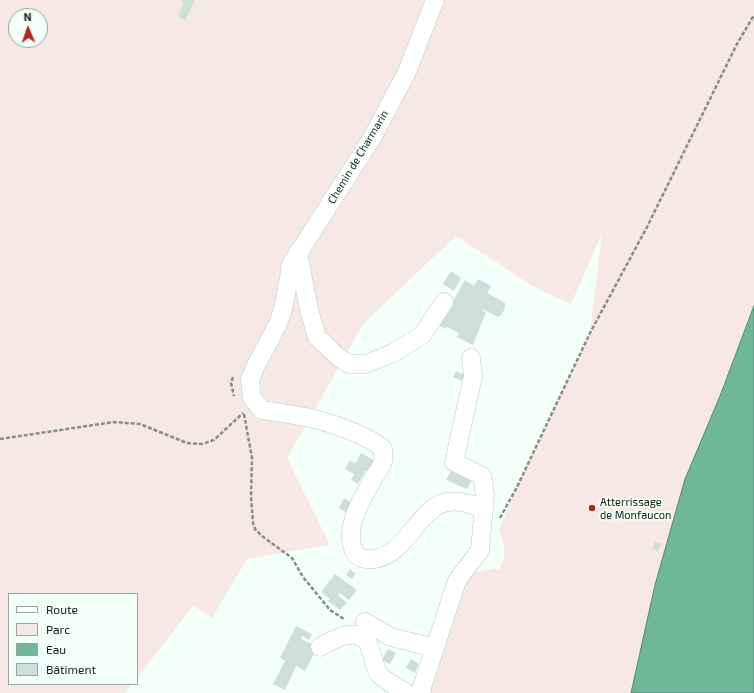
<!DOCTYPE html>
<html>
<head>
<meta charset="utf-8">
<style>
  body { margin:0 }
  #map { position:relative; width:754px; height:693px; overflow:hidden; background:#f3fff9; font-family:"Exo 2",sans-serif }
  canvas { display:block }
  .legend { position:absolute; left:8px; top:593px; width:130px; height:92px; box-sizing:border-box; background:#f3fff9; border:1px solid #9ba4a0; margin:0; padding:5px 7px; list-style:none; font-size:12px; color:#161c1a }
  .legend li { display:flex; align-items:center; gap:8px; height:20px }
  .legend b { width:20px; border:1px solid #9ba4a0 }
  .north { position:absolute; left:8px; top:8px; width:40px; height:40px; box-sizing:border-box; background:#f3fff9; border:1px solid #9ba4a0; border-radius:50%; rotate:358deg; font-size:11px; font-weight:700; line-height:16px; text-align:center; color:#161c1a }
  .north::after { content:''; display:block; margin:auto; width:14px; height:18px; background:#b52714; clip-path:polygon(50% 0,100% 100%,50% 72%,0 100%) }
</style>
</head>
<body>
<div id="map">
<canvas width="754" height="693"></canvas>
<ul class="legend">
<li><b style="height:5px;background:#fff"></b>Route</li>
<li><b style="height:11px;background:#f6e8e5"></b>Parc</li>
<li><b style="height:11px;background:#6fb79b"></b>Eau</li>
<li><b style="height:11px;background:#cde0d7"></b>Bâtiment</li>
</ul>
<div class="north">N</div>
</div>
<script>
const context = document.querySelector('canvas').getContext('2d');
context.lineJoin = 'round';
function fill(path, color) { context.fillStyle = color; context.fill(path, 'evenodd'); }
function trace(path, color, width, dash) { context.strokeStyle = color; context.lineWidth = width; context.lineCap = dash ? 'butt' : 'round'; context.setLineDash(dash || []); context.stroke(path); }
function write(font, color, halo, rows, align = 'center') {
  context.font = font + ' "Exo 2",sans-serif'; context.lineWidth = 3.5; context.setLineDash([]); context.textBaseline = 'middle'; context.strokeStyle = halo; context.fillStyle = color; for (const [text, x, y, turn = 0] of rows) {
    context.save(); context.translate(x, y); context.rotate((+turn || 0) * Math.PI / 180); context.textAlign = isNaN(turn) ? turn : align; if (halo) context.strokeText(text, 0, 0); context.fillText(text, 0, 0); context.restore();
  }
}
const green = new Path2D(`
  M0,0h754v306l-34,90 -65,189 -24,108h-214l52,-119 26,-6 4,2c8,-18 7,-22 0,-40l18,-43 73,-154 12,-100 -31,71 -35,-16 -80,-52 -92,87 -77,135 43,87 -83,14 -35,59 -19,-12 -56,72v-84h-128v90h123l-7,9h-125zM16,16h24v24h-24z`);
const water = new Path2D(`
  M754,306v387h-123l24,-108 30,-106 35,-83z`);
const building = new Path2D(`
  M182,0h13l-10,20 -7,-4 6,-13 -3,-1z
  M451,271l10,7 -7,13 -11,-7z
  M478,279l13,7 -4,7 18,10v5l-3,6 -4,3 -16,-8v1l4,2 -13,33 -16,-8 2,-4 -12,-6 -1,2 -7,-3 26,-46 9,6z
  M456,371l12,5 -3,6 -12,-5z
  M361,453l14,8 -7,12 -3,-2 -7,13 -7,-4 3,-6 -9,-5 5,-9 5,4z
  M454,466l19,12 -6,11 -21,-9z
  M344,498l11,6 -6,10 -10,-6z
  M655,541l6,3 -3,7 -6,-2z
  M350,569l6,5 -4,5 -6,-4z
  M335,574l22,16 -8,10 -9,-7 -2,2 9,8 -7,7 -12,-9 2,-2 -9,-7z
  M296,626l16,8 -3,6 -7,-4 -1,3 16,8 -12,24 -9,-5 -11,24 -12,-6 12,-23 -5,-3z
  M388,649l8,4 -6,11 -8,-4z
  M411,659l8,5 -4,9 -9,-5z`);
const path = new Path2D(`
  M233,377l-2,6 3,13
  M244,414l8,44 -1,38 2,27 2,6 7,7 30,22 11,19 27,33 14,9
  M0,439l114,-17 26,2 47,19 15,1 12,-4 29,-27
  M500,518l17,-31 73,-154 57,-106 90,-183 17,-29`);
const minor = new Path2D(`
  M298,252l11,58 8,27 20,19 12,8h17l27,-11 29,-18 22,-33
  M292,262l-9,47 -5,15 -22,41 -6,15 2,18 10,12c34,5 62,9 94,23 10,5 19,8 27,16 0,4 1,9 0,12 -1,5 -6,12 -9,16 -11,22 -31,49 -20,74 3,8 13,9 21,8 33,-6 44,-53 73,-57 13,-2 24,3 36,7
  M290,266l82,-128 34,-64 29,-74
  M365,622l26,15 44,11
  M320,647c13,-7 35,-21 47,-5 5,7 6,23 12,32 2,4 22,15 27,19
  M420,693l37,-112 23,-31 5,-55 -3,-19 -28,-14 19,-86 -2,-18`);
const markers = [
  [592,508,4,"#b52714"]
];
const streetNames = [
  ["Chemin de Charmarin",358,157,-59]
];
const poiNames = [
  ["Atterrissage",600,502],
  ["de Monfaucon",600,515]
];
fill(green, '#f6e8e5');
fill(water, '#6fb79b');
trace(water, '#548874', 1);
fill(building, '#cde0d7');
trace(minor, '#b9cbc3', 19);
trace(path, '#858e8a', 2.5, [4, 2]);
trace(minor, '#fff', 18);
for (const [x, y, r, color] of markers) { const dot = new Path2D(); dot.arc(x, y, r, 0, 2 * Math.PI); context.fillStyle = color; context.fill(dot); trace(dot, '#f3fff9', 1.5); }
write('11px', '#161c1a', '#f3fff9', streetNames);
write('11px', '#161c1a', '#f3fff9', poiNames, 'left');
</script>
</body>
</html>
